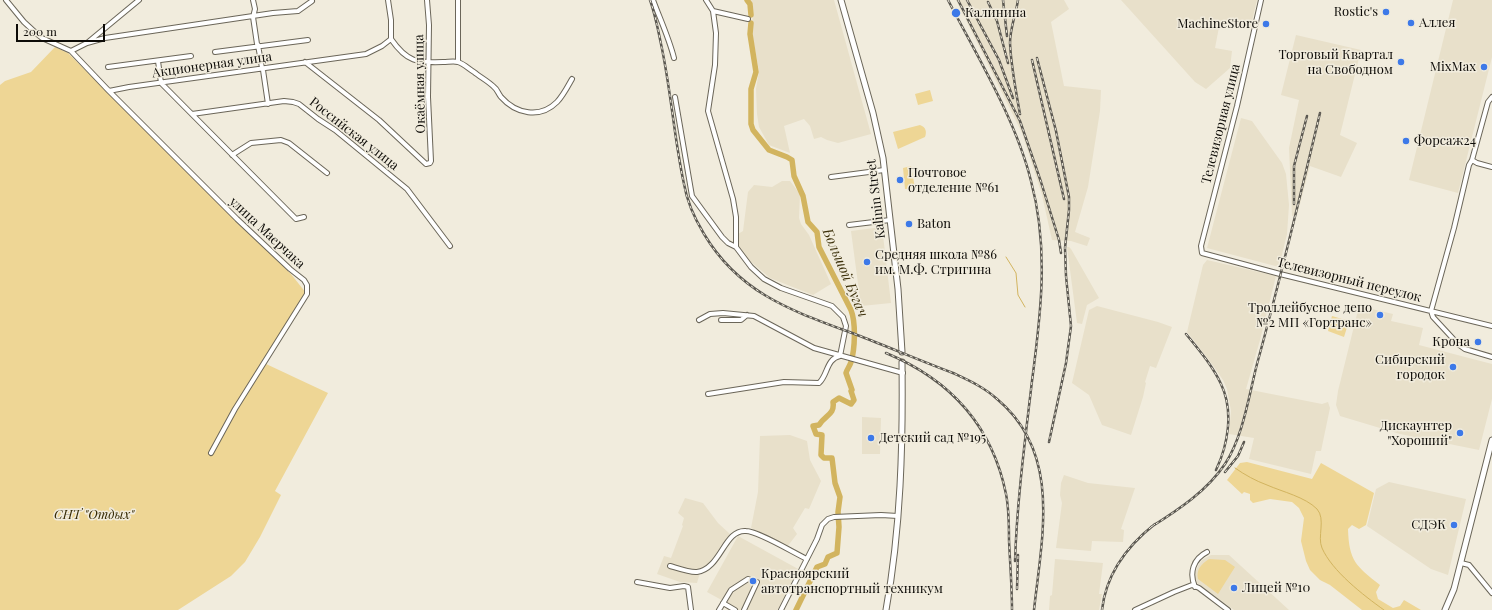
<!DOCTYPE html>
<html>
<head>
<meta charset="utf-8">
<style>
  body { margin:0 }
  #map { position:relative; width:1492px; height:610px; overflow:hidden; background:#f1ecdd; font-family:"Playfair Display",serif }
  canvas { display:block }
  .scale { position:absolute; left:16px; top:24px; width:89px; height:18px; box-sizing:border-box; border:2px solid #0d0b07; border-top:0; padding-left:5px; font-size:12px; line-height:14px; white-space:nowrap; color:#0d0b07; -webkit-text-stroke:3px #f1ecdd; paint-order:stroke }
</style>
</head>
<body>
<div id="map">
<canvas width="1492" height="610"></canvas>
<div class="scale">200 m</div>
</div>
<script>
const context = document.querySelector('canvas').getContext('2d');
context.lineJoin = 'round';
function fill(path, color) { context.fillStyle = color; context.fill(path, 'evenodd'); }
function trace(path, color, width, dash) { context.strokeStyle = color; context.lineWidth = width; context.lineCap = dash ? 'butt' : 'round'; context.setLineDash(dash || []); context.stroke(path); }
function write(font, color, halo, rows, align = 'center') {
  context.font = font + ' "Playfair Display",serif'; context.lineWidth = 3; context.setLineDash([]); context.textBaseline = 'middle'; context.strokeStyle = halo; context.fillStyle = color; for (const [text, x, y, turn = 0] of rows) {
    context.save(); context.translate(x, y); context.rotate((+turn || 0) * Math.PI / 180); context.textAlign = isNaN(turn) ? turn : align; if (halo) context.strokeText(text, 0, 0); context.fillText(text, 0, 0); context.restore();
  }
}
const built = new Path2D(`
  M750,0h84l37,134 -33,9 -11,-3 -6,-3 -7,2 -4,-13 -6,-7 -20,7 6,27 -21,-8 -10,-18 -2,-13 -1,-25 3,-18 -7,-38 1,-28z
  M956,0h108l5,9 -18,13 13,64 37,4 -1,21 -12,76 -13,45 15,6 -3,8 -16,-5 -19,-1 -10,-45 -20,-62z
  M1121,0h136l-7,29 -30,-7 -5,26 17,3 -2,17 -24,21 -11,-7z
  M1453,0h39v57l-34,136 -49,-13z
  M1296,35l65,15 -21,85 17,8 -16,34 -31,-11 -13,49 -5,1 -3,-68 10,-48 -18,-5z
  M1241,118l11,3 30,42 4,11 3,31 -2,29 -8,33 -72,-19z
  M782,181h8l10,13 -1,24 2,6 8,11 22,49 -18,11 -43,-17 -27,-23 -5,-11v-10l5,-3 5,-39 6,-7 18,2z
  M882,227l9,76 -30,3 -10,-75z
  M1067,247h2l2,2 28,49 -12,7 -5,19 -5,-1z
  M1207,260l69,16 -16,64 -14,49 76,15 6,-2 2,6 -9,43h-5l-5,23 -62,-15 5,-21 -25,-4 2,-23 -4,-22 -4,-9 -14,-20 -22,-28 16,-67z
  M1097,306l61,16 14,5 -16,41 -6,-2 -5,16 1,1 -3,14 -12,38 -29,-10 -13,-30 -17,-12 17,-73z
  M1359,306l34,8 -2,7 32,7 -4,17 73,19v35l-13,51 -79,-16 -60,-18 -4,-11 2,-14z
  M862,417l19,1 -1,36h-18z
  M790,435l17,6 3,19 11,21 -12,28 -4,-1 -12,20 4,6 -10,13 -36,-19 7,-36 2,-56z
  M1064,475l24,8 47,5 -14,41 3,1 -1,12 -31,-1 -1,10 -35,-3 6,-45 -2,-8 1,-12z
  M1389,482l77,17 -18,76 -17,-6 -64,-43 9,-37z
  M685,498l18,5 15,20 12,11 -20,29 -9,6 -4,14 -17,-1 -23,-8 7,-18 7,2 12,-32 -1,-1 2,-7 -6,-5z
  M738,536l62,34 -22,40h-50l-3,-2 2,-5 -20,-11z
  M1211,555h18l60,55h-55l-40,-29 1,-8 3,-7 4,-6z
  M1055,559l48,4 -4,31h3l-3,16h-50l1,-14 2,-1z`);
const green = new Path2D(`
  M55,47l13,6 223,221 15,19 -42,70 64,30 -53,98 6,4 -21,42 -15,25 -14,14 -53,34h-178v-525l5,-4 26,-9z
  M930,90l3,11 -15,4 -3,-11z
  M920,125c6,2 7,7 5,12l-27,12 -5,-17z
  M911,166l4,22 -10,1 -2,-21z
  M1332,316l17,5 -5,16 -16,-6z
  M1247,462l65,17 9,-16 53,30 -8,32 -7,4 -7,-4 -4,4c1,32 8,37 32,56l-4,7 2,7 15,9 7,-2 4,-6 17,10h-59l-32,-25 -10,-5 -10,-10 -4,-9 -5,-20 3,-23 -5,-10 -7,-6 -22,-3 -17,4 -3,-3v-6l-6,-2 -2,2 -15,-14 13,-17z
  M1209,559l16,1 10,7 -17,27 -20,-15c-2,-9 3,-15 11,-20z`);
const stream = new Path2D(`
  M1006,257l10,16 2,22 7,12
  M1235,468c10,7 21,13 32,17 16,7 38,12 50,24 9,10 0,28 5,39 10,23 41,47 62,62`);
const river = new Path2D(`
  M747,0l3,4 1,11
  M751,23l-1,11 6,38 -5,17v35l2,6 16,20 18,7 5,3 2,16 9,20 5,26 9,10 2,15 32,63c5,13 4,39 0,52 -1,4 -4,7 -5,11l6,17 -1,1 3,9 -3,4 -12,-6 -6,4c2,13 -8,13 -14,23l-6,1 3,8 6,1 -1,20 3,3h8l3,25 5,14 -2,15 1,15 -2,26 -9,4 -3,7 -8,3 -21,43`);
const minor = new Path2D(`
  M6,0l18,22 13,12 5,4 29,13 38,40 20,-4 237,-33 16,-8 9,-7
  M253,0l2,9 -2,8 4,27 1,1 4,23 1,2 5,34
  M388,0l3,20v19
  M653,0c7,19 16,38 21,58
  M706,0l7,11 35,8
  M1261,0l-24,106 -36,140 1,7 78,21 212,52
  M391,39c16,23 26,24 52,23 5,0 11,-1 15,0 6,2 11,7 16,10 6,5 14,9 20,15 3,2 4,6 7,10 15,17 39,22 56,5 6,-6 11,-16 15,-23
  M87,43l18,-5 168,-25 25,-2 14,-10
  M71,51l16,-8 52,-43
  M215,52l93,-12
  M158,61l3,22 135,136 8,-2
  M305,62l74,58 47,44 4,-1 1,-2 -3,-64 1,-72 -2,-25
  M458,62v-62
  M108,67l83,-11
  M109,91l128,128 53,50 14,11 3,5v9l-72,115 -24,44
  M675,97l17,99 30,41 6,6 8,4
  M1492,97l-4,5 -16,58 -3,5 -15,63 -23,83 2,6 25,27 7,5 27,8
  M192,114l92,-13 9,1 6,2 19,15 17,11 72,59 43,57
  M232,155l19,-12 30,-3 8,3 38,30
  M1472,160l5,3 15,4
  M831,177l53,-7
  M849,225l41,-5
  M699,320l11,-6 13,-1 31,3 60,32 89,25
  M721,320h20l6,-5
  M708,394l76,-12 35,1c9,-8 7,-24 21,-27l6,-30 -3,-9 -11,-11 -51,-18 -17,-9 -13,-12 -15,-20v-30l-3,-18 -25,-88 7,-46 1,-32 -3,-22
  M1461,563l8,2 23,28
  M670,566c7,2 21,7 27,6 24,-3 27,-43 49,-41 12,0 48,22 61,28
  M637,582l33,6 14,-2 4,1 3,23
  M1195,587c-6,-14 -2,-28 12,-35
  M723,603l12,7
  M719,610l12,-20 17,-11 9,3 -13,28
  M781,610l36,-71 5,-14 6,-6 6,-2 47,-2 17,1
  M1135,610l39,-18 18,-7 7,3 29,22`);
const major = new Path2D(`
  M841,0l32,113 10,45 15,131 4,63
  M886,610c15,-82 17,-166 16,-248
  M1445,610l9,-21 38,-149`);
const rail = new Path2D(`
  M650,0c5,14 8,29 11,44 10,46 13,94 23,140 3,18 11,35 20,50 37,62 92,78 156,102 31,12 61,25 93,37 15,7 31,14 44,26 65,54 45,137 37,211
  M948,0c29,56 68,120 83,181 18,67 10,132 1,200 -7,60 -15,120 -17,180
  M958,0l62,121 21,61 18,58 2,13
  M967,0l32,60 14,38
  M1003,0l4,36
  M1018,0c-2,14 -8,28 -8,43 1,23 6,49 10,71
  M988,2l9,19 11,42
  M1037,58l19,73 13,66v13l-4,38 1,28 5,50 -5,37 -17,79
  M1032,60l32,139
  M1294,204v-38l13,-50
  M1186,334c13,16 26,31 35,50 13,27 7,61 -5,86
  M886,353c65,27 106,72 120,141 3,15 3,31 3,46 1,23 3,47 3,70
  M1225,472l13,-16 6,-14
  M1151,527c27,-17 56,-36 74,-63 18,-27 24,-69 32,-100 23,-83 43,-167 63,-251
  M1017,589l1,-34
  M1102,610c4,-36 25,-64 53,-86`);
const markers = [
  [1386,12,4,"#3d79e8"],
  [956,13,5,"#3d79e8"],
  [1411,23,4,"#3d79e8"],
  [1266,24,4,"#3d79e8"],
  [1401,62,4,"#3d79e8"],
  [1484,67,4,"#3d79e8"],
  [1406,141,4,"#3d79e8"],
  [900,180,4,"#3d79e8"],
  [909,224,4,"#3d79e8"],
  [867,262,4,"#3d79e8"],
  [1380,315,4,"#3d79e8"],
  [1478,342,4,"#3d79e8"],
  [1453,367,4,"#3d79e8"],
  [1460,433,4,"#3d79e8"],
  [871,438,4,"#3d79e8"],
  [1454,525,4,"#3d79e8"],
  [753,581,4,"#3d79e8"],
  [1234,588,4,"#3d79e8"]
];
const poiNames = [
  ["Rostic's",1378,12],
  ["Калинина",965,13,"left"],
  ["Аллея",1419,23,"left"],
  ["MachineStore",1258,24],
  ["Торговый Квартал",1393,55],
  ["на Свободном",1393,70],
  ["MixMax",1476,67],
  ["Форсаж24",1414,141,"left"],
  ["Почтовое",908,173,"left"],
  ["отделение №61",908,188,"left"],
  ["Baton",917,224,"left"],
  ["Средняя школа №86",875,255,"left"],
  ["им. М.Ф. Стригина",875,270,"left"],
  ["Троллейбусное депо",1372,308],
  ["№2 МП «Гортранс»",1372,323],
  ["Крона",1470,342],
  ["Сибирский",1445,360],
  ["городок",1445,375],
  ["Дискаунтер",1452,426],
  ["\"Хороший\"",1452,441],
  ["Детский сад №195",879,438,"left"],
  ["СДЭК",1446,525],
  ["Красноярский",761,574,"left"],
  ["автотранспортный техникум",761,589,"left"],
  ["Лицей №10",1242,588,"left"]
];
const streetNames = [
  ["Акционерная улица",212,65,-8],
  ["Окаёмная улица",420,84,-91],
  ["Телевизорная улица",1221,124,-76],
  ["Российская улица",354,134,38],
  ["Kalinin Street",876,199,-97],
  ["улица Маерчака",267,233,43],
  ["Телевизорный переулок",1349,280,14]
];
const parkNames = [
  ["СНТ \"Отдых\"",94,515]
];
const waterNames = [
  ["Большой Бугач",845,273,67]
];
fill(built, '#e8e0ca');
fill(green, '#eed695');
trace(stream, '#d2b45f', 1);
trace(river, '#d2b45f', 5.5);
trace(minor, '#6b6659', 6);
trace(major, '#6b6659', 7);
trace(minor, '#fff', 4);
trace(major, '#fff', 5);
trace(rail, '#5b5851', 2.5);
trace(rail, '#f1ecdd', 1, [3]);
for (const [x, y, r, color] of markers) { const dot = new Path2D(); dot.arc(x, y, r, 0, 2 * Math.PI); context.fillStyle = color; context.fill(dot); trace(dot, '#f1ecdd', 1.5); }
write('13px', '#0d0b07', '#f1ecdd', poiNames, 'right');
write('13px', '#0d0b07', '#f1ecdd', streetNames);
write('italic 13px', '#362a03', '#f1ecdd', parkNames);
write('italic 14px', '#3d310b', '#f1ecdd', waterNames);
</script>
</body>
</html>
